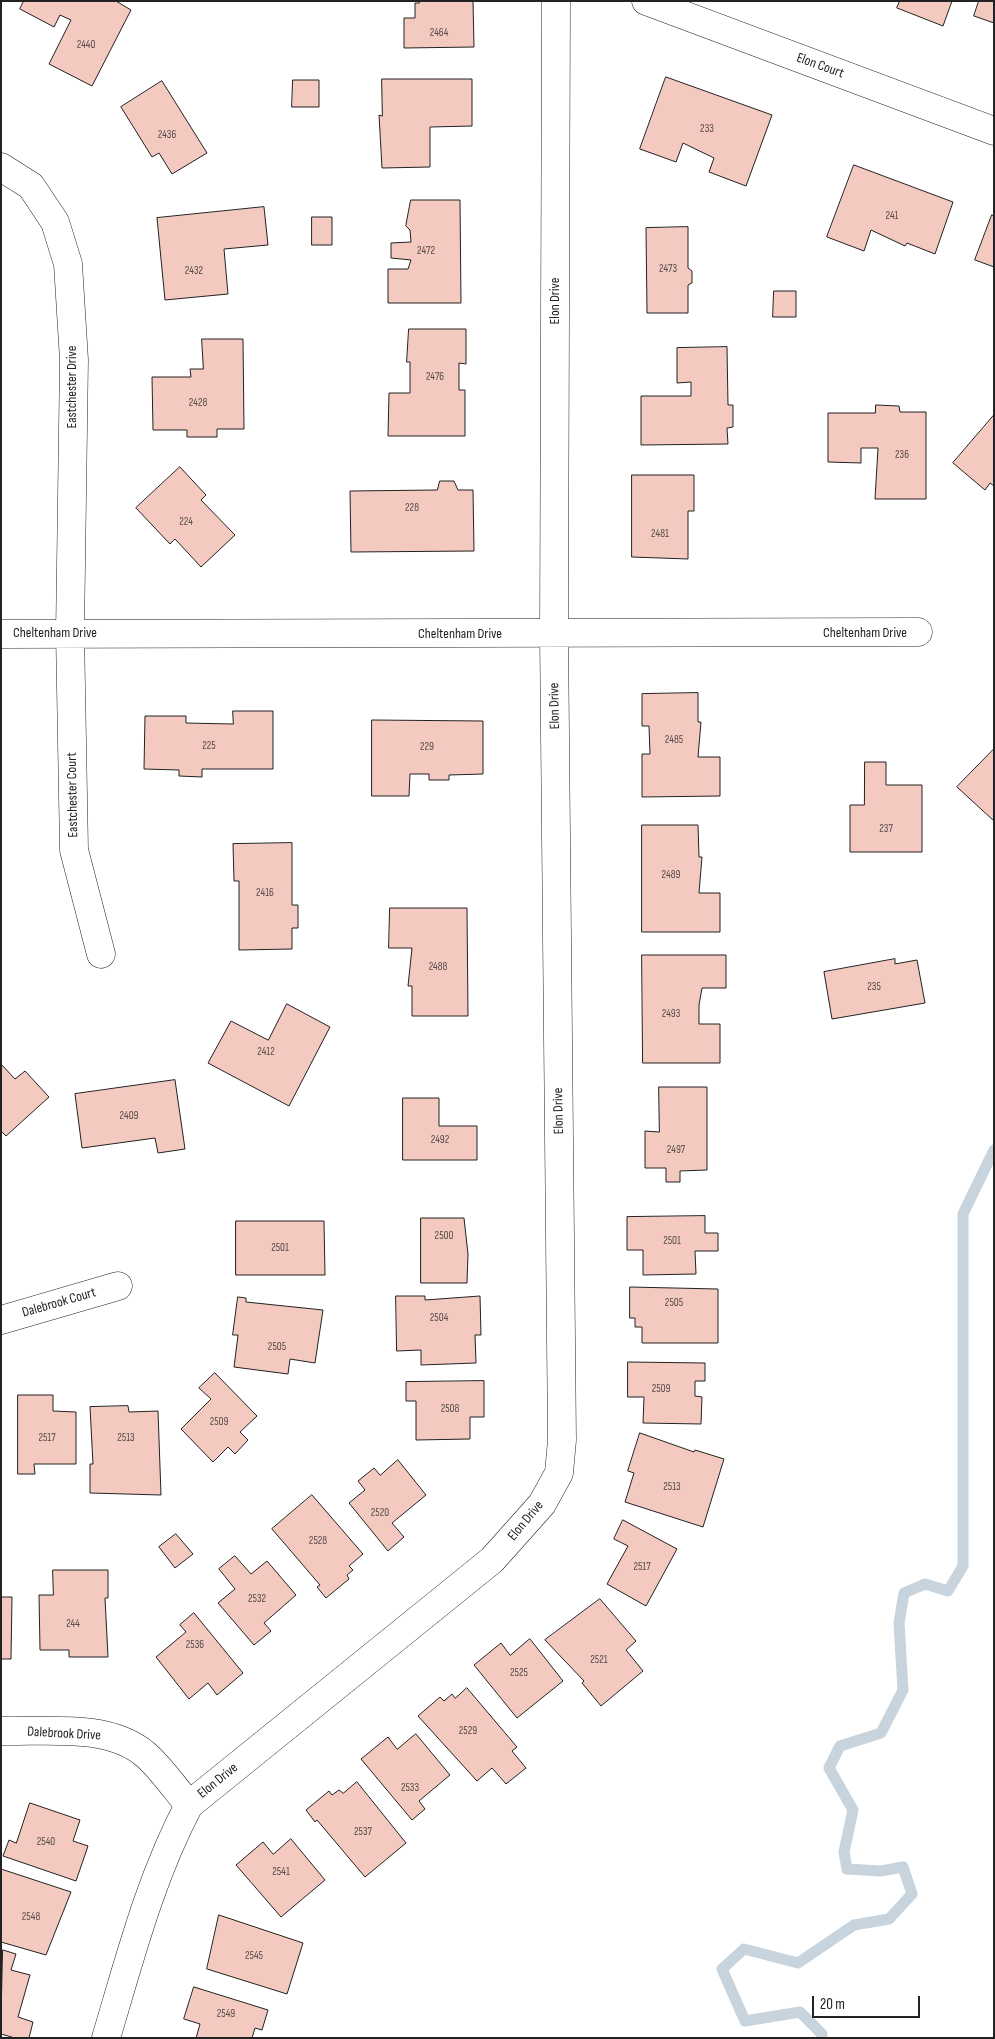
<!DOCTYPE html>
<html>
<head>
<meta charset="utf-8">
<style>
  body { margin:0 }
  #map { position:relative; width:995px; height:2039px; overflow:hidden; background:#fff; font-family:"Sofia Sans Condensed",sans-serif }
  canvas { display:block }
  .frame { position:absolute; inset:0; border:2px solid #222; pointer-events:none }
  .scale { position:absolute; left:812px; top:1996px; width:108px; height:22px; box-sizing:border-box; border:2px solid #222; border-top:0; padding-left:6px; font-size:15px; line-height:18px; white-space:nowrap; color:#222; -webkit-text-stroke:4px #fff; paint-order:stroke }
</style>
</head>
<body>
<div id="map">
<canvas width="995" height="2039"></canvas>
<div class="frame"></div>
<div class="scale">20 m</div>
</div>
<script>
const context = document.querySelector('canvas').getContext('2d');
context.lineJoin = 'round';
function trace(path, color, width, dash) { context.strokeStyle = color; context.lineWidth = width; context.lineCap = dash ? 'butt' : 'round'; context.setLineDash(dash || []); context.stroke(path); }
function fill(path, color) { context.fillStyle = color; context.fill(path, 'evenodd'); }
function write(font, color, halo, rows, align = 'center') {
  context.font = font + ' "Sofia Sans Condensed",sans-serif'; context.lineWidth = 4; context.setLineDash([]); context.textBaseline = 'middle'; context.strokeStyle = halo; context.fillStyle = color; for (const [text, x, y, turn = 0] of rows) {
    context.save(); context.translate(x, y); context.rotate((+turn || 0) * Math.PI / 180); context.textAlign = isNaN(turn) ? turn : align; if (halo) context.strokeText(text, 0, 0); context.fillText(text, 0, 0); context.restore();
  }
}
const stream = new Path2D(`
  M822,2038v-4l-22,-22 -55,9 -23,-52 22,-20 54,14 56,-38 35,-6 23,-25 -9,-27 -22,4 -34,-2 -3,-17 9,-42 -24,-42 11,-22 41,-13 22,-43 -4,-67 5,-30 21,-9 23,7 15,-25v-352l31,-64`);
const building = new Path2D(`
  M24,1h92l15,9 -39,76 -43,-22 22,-44 -11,-5 -6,12 -34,-18z
  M419,1h54l1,46 -70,1v-30h11v-15h4z
  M900,1h52l-9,25 -46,-18z
  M979,1h15v22l-20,-7z
  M666,77l106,38 -26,71 -37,-14 5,-14 -31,-15 -7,19 -36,-13z
  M382,79h90v47l-42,1v40l-48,1 -3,-53 3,1z
  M293,80h26v27h-27z
  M162,81l45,72 -35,21 -13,-21 -7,4 -31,-50z
  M854,165l99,37 -18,52 -28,-11 -2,3 -34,-16 -7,21 -37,-14z
  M411,200h49l1,103h-73v-34h20l3,-9 -20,-2v-15l20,-1 -1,-12 -4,-4z
  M264,207l4,38 -44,4 4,45 -63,6 -8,-82z
  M992,215l2,1v51l-19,-7z
  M312,217h20v28h-20z
  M688,227v41l4,3v12l-4,2v28h-41l-1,-85z
  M774,291h22v26h-23z
  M409,329h57v35l-7,-1v27h6v46h-77l1,-43h21v-31h-3z
  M202,339h41l1,90h-27v8h-30v-7h-34l-1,-53h39l-1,-8h13z
  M727,347l1,58h5v22l-6,1 1,16 -87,1v-49h50v-14l-14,1v-35z
  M876,405l23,1 1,6h26v87h-51l3,-51h-17v15l-33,-1v-49h47z
  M994,415v71l-4,-3 -5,7 -32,-27z
  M180,467l26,28 -5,5 34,35 -34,32 -26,-28 -5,5 -34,-36z
  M632,475h62v36h-6v48l-56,-2z
  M440,481h14l4,9h15l1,61 -123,1 -1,-61 87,-1z
  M698,693v29h3l-3,35h22v39l-78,1v-43h8l-1,-28h-7v-32z
  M233,711h40v58h-71v8l-23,-1v-6l-35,-1 1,-53h41v7l47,1z
  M372,720l111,1v53l-34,1v5h-20v-6h-19l-1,22h-37z
  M994,749v72l-37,-34z
  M865,762h21v23h36v67h-72v-47h14z
  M642,825h56l1,32h3l-3,36h21v39h-78z
  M292,843v62h6v23h-6v21l-53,1v-69h-5l-1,-37z
  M390,908h77l1,108h-56v-30h-4l4,-38h-23z
  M642,955h84v33h-24l-3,17v19h21v39h-77z
  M895,959v5l22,-4 8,43 -93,16 -8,-47z
  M287,1004l43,23 -41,79 -81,-43 23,-42 37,19z
  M1,1064l14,15 10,-8 24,26 -43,39 -5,-5z
  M175,1080l10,69 -27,4 -3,-15 -73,10 -7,-54z
  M659,1087h48v83l-27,1v11h-14v-14h-21v-37l14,1z
  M403,1098h36v28h38v34h-74z
  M705,1216v17h13v18h-23l1,23 -53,1v-25h-16v-33z
  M421,1218h43l4,36 -1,29h-46z
  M236,1221h88l1,54h-89z
  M630,1287l88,2v54h-76v-16h-7v-9h-5z
  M396,1296h29v4l55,-4 1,39h-6l1,28 -55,2v-15l-24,1z
  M238,1297l8,1v4l77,8 -8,53 -25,-4 -2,15 -54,-7 4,-32h-5z
  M628,1362l77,1v18h-10v15l7,1 -1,27 -58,-1 1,-26h-16z
  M215,1373l42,43 -17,16 8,8 -13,14 -7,-7 -15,15 -32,-33 30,-30 -12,-11z
  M484,1381v36h-14v22l-54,1v-39h-10v-19z
  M18,1395h35v16l23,1v52h-42l1,10h-17z
  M128,1406l1,6 29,-1 3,84 -71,-2v-29h3l-3,-57z
  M640,1433l54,19 1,-2 29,9 -21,68 -78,-25 9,-29 -6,-2z
  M398,1460l28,35 -34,28 12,14 -16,14 -39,-48 16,-13 -7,-9 16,-13 6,7z
  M312,1495l51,59 -14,12 4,4 -6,5 2,4 -23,19 -9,-11 3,-2 -48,-56z
  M623,1520l54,29 -31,57 -39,-22 21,-38 -14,-7z
  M176,1534l17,20 -18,14 -16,-21z
  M235,1556l16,18 16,-13 29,34 -32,28 7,8 -17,14 -36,-42 17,-14 -16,-20z
  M53,1570h55v28h-3l3,59h-39v-7h-29l-1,-55h14z
  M1,1597h11l-1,62h-10z
  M600,1599l36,42 -10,9 17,21 -42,35 -19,-23 2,-2 -39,-41z
  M194,1613l49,60 -26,22 -9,-12 -19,16 -33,-42 30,-25 -6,-7z
  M530,1639l33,42 -46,37 -43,-53 27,-22 9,12z
  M467,1688l50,59 -5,4 14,17 -20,16 -14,-16 -15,13 -59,-65 22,-19 4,4 8,-7 3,4z
  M416,1734l34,41 -31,26 6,8 -13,11 -51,-61 27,-22 9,12z
  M357,1782l49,61 -41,34 -48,-57 -2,2 -9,-12 23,-19 3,4 7,-5 4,3z
  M30,1803l50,17 -7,21 15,5 -12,35 -73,-25 6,-16 7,3z
  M291,1839l34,41 -44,37 -45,-52 27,-23 10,12z
  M1,1869l70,23 -25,63 -45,-13z
  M219,1915l84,28 -16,51 -80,-25z
  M3,1950l13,4 -5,16 19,5 -12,42 15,5 -4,16h-14l-14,-4z
  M194,1987l74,23 -6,20 -7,-2 -3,10h-56l4,-14 -16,-5z`);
const minor = new Path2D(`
  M646,1l348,130
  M1,167l30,19 24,36 13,42 6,96 -4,273 4,217 27,104
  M1,634l917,-2
  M1,1320l117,-34
  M1,1731c46,1 108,-8 145,24 15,13 30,35 43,50
  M106,2038c24,-80 44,-159 83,-233l303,-245 50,-56 17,-31 3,-33 -8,-806 2,-633`);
const numberNames = [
  ["2464",439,33],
  ["2440",86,45],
  ["233",707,129],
  ["2436",167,135],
  ["241",892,216],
  ["2472",426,251],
  ["2473",668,269],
  ["2432",194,271],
  ["2476",435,377],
  ["2428",198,403],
  ["236",902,455],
  ["228",412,508],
  ["224",186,522],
  ["2481",660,534],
  ["2485",674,740],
  ["225",209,746],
  ["229",427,747],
  ["237",886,829],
  ["2489",671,875],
  ["2416",265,893],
  ["2488",438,967],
  ["235",874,987],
  ["2493",671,1014],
  ["2412",266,1052],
  ["2409",129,1116],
  ["2492",440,1140],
  ["2497",676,1150],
  ["2500",444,1236],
  ["2501",672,1241],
  ["2501",280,1248],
  ["2505",674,1303],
  ["2504",439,1318],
  ["2505",277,1347],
  ["2509",661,1389],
  ["2508",450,1409],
  ["2509",219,1422],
  ["2517",47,1438],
  ["2513",126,1438],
  ["2513",672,1487],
  ["2520",380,1513],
  ["2528",318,1541],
  ["2517",642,1567],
  ["2532",257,1599],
  ["244",73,1624],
  ["2536",195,1645],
  ["2521",599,1660],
  ["2525",519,1673],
  ["2529",468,1731],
  ["2533",410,1788],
  ["2537",363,1832],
  ["2540",46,1842],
  ["2541",281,1872],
  ["2548",31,1917],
  ["2545",254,1956],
  ["2549",226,2014]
];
const streetNames = [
  ["Elon Court",820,66,20],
  ["Elon Drive",555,301,-90],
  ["Eastchester Drive",72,387,-90],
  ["Cheltenham Drive",55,633],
  ["Cheltenham Drive",865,633],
  ["Cheltenham Drive",460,634],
  ["Elon Drive",555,706,-91],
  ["Eastchester Court",73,795,-91],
  ["Elon Drive",559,1111,-91],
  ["Dalebrook Court",59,1303,-16],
  ["Elon Drive",526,1521,-50],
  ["Dalebrook Drive",64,1734,3],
  ["Elon Drive",218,1781,-39]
];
trace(stream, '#c7d3dd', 11);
fill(building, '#f3c9c0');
trace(building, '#222', 1);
trace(minor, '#222', 29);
trace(minor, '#fff', 28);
write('11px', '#564c4a', null, numberNames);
write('14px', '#222', '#fff', streetNames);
</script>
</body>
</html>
